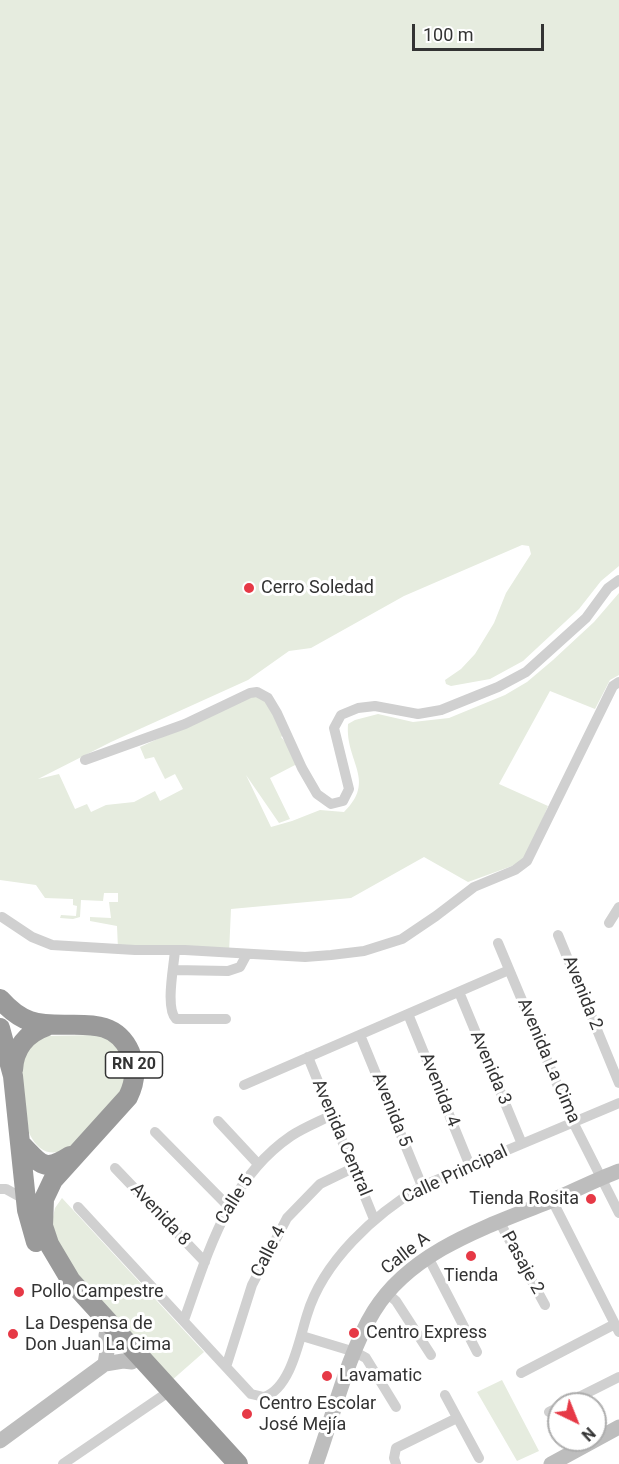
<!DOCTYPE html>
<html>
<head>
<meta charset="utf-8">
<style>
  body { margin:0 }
  #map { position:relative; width:619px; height:1464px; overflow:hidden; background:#fff; font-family:Roboto,sans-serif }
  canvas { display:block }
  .north { position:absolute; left:547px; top:1392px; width:60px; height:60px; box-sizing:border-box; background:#fff; border:2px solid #adadad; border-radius:50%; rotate:137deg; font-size:16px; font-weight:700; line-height:24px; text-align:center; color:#333 }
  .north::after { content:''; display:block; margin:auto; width:21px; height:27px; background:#e63946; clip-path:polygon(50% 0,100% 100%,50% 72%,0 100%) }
  .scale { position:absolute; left:412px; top:24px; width:132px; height:27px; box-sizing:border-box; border:3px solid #333; border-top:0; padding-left:8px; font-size:18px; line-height:21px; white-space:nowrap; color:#333; -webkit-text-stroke:4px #fff; paint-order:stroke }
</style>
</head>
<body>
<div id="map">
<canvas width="619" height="1464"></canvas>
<div class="north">N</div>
<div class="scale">100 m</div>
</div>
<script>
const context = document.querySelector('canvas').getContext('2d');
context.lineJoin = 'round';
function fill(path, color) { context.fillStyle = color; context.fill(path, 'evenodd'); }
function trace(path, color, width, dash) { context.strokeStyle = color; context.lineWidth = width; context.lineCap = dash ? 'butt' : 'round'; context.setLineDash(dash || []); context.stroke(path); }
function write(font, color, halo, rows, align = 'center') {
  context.font = font + ' Roboto,sans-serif'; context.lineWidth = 6; context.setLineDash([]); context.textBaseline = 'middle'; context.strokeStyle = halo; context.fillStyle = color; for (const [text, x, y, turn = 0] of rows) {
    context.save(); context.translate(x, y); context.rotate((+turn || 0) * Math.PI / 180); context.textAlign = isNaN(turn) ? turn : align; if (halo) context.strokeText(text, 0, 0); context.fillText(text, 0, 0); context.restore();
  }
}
const green = new Path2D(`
  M0,0h619v566l-18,15 -22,28 -56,52 -33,18 -39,7 -5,-2 -1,-4 16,-11 14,-15 19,-31 12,-30 25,-39 -2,-8 -7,-1 -118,51 -93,52 -22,3 -41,29 -137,62 -73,37 21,-5 16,35 12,-5 4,8 15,-7 28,-3 21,-11 5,10 23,-12 -8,-15 -10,5 -11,-22 -9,2 -5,-12 114,-52 12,4 19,35 -4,3 9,10 7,17 -27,14 20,41 -11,4 -33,-48 25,52 21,-6 28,-11 24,2c33,-32 1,-50 4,-88l7,-4 23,-6 35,8 36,-4 56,-23 22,-13 26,-22 41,-38 25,-29v82l-9,5 -15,29 -45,-18 -51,93 49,22 -21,52 -15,8 -44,16 -44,-25 -73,41 -120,11 -2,44 -111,-4 -1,-23 -27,-5v-4l21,1 -2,-16h9v-9h-14l-1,8 -22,-1 -1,17 -7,2 -13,-1 1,-3 15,1 1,-10 -4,-1v-6l-28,-1 -9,-13 -36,-5z
  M96,1035l12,3 17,15 1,33c-19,23 -70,103 -97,47l-9,-68 7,-19 19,-10z
  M62,1198l142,154 -33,29 -95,-103 -22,-41 -2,-15 3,-14z
  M502,1380l37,71 -22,10 -40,-69z`);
const street = new Path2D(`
  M85,760l100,-36 65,-31 7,-1 11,6 9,15 25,55 15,26 14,10 12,-3 6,-12 -15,-61 7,-13 17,-7 17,-2 43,8 23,-4 57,-23 28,-15 60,-54 22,-30 11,-8
  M2,917l30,20 20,8 83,5h50l120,7 26,-2 33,-4 38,-12 34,-23 38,-29 41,-17 12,-9 86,-175 6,-4
  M609,923l10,-16
  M558,935l61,148
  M498,943l75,179 46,91
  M175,950c-1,16 -10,58 1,69h50
  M174,970l54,1 12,-4 7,-13
  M459,992l63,152
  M408,1014l62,152
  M360,1035l62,151
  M308,1057l66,162
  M244,1085l265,-115
  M218,1121l40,43
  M155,1132l73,74
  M115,1168l90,94
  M0,1189h6l20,11
  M552,1200l67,132
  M78,1207l173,187 13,3c27,-9 35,-57 43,-82 16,-54 68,-101 115,-129l197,-83
  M499,1221l46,84
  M428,1257l49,95
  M387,1293l9,8 35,54
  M184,1320c24,-67 44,-141 107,-184 12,-8 27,-14 41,-21
  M302,1336l53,16 11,6 30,49
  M226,1367l26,-82 35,-67 33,-34 33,-16
  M521,1373l94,-49
  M445,1395l34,63
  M565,1404l54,-27
  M549,1412l10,-5
  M63,1464l101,-69
  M396,1464l-2,-6 2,-10 61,-30`);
const secondary = new Path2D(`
  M105,1364l3,-19 -2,-10
  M0,1441l105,-77 18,-3 9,1
  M316,1464c17,-47 32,-111 58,-153 37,-60 112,-84 174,-109 24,-10 47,-22 71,-31
  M551,1464l68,-37`);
const highway = new Path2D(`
  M0,999c8,9 18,18 30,22 35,12 81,-12 100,31 7,16 5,31 -2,45l-75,83 -9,19 -1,27 6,18 22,37 167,183
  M0,1028l13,48 14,134 9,32
  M13,1070c1,-22 14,-37 34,-44
  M21,1144c20,20 22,29 49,12`);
const markers = [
  [249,588,6,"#e63946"],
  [591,1199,6,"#e63946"],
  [471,1256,6,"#e63946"],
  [19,1292,6,"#e63946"],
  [354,1333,6,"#e63946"],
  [13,1334,6,"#e63946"],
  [327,1376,6,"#e63946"],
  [247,1414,6,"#e63946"]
];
const shields = [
  [134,1065,57]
];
const shieldNames = [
  ["RN 20",134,1065]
];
const poiNames = [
  ["Cerro Soledad",261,588],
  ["Tienda Rosita",579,1199,"right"],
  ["Tienda",471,1276,"center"],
  ["Pollo Campestre",31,1292],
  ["La Despensa de",25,1324],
  ["Don Juan La Cima",25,1345],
  ["Centro Express",366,1333],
  ["Lavamatic",339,1376],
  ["Centro Escolar",259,1404],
  ["José Mejía",259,1425]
];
const streetNames = [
  ["Avenida 2",582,993,68],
  ["Avenida La Cima",548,1061,67],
  ["Avenida 3",490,1068,67],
  ["Avenida 4",439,1090,68],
  ["Avenida 5",391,1110,68],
  ["Avenida Central",341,1138,67],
  ["Calle Principal",455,1175,-25],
  ["Calle 5",235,1200,-58],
  ["Avenida 8",160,1215,47],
  ["Calle 4",269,1252,-63],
  ["Calle A",406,1254,-38],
  ["Pasaje 2",522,1263,61]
];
fill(green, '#e6ecdf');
trace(street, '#d0d0d0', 10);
trace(secondary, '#bdbdbd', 15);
trace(highway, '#9a9a9a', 20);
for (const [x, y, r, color] of markers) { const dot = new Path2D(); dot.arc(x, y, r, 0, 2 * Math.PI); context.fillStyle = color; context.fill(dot); trace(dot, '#fff', 2); }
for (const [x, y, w] of shields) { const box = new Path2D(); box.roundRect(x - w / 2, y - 13, w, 26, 4.5); context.fillStyle = '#fff'; context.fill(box); trace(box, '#333', 1.5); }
write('bold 16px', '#333', null, shieldNames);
write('18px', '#333', '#fff', poiNames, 'left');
write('18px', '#333', '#fff', streetNames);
</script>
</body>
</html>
